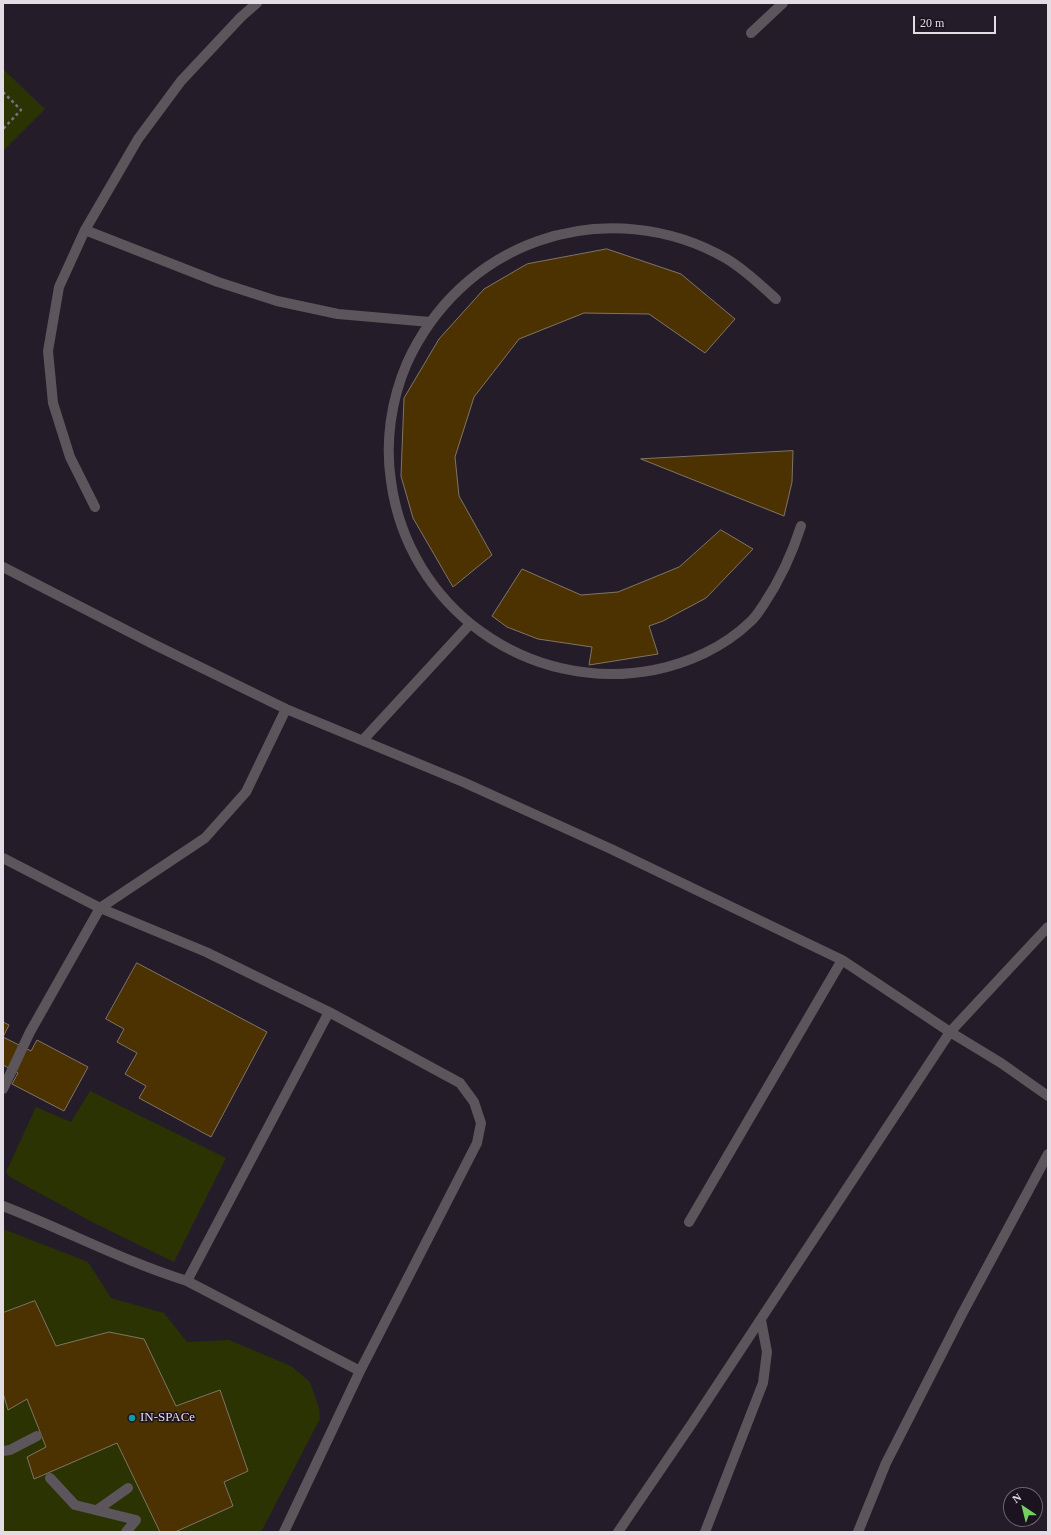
<!DOCTYPE html>
<html>
<head>
<meta charset="utf-8">
<style>
  body { margin:0 }
  #map { position:relative; width:1051px; height:1535px; overflow:hidden; background:#251c2a; font-family:"Times New Roman",serif }
  canvas { display:block }
  .frame { position:absolute; inset:0; border:4px solid #e2dce5; pointer-events:none }
  .north { position:absolute; left:1003px; top:1487px; width:40px; height:40px; box-sizing:border-box; background:#1c1320; border:1px solid #6b636f; border-radius:50%; rotate:325deg; font-size:11px; font-weight:700; line-height:16px; text-align:center; color:#e2dce5 }
  .north::after { content:''; display:block; margin:auto; width:14px; height:18px; background:#71d35e; clip-path:polygon(50% 0,100% 100%,50% 72%,0 100%) }
  .scale { position:absolute; left:913px; top:16px; width:83px; height:18px; box-sizing:border-box; border:2px solid #e2dce5; border-top:0; padding-left:5px; font-size:12px; line-height:14px; white-space:nowrap; color:#e2dce5; -webkit-text-stroke:3px #1c1320; paint-order:stroke }
</style>
</head>
<body>
<div id="map">
<canvas width="1051" height="1535"></canvas>
<div class="frame"></div>
<div class="north">N</div>
<div class="scale">20 m</div>
</div>
<script>
const context = document.querySelector('canvas').getContext('2d');
context.lineJoin = 'round';
function fill(path, color) { context.fillStyle = color; context.fill(path, 'evenodd'); }
function trace(path, color, width, dash) { context.strokeStyle = color; context.lineWidth = width; context.lineCap = dash ? 'butt' : 'round'; context.setLineDash(dash || []); context.stroke(path); }
function write(font, color, halo, rows, align = 'center') {
  context.font = font + ' "Times New Roman",serif'; context.lineWidth = 3; context.setLineDash([]); context.textBaseline = 'middle'; context.strokeStyle = halo; context.fillStyle = color; for (const [text, x, y, turn = 0] of rows) {
    context.save(); context.translate(x, y); context.rotate((+turn || 0) * Math.PI / 180); context.textAlign = isNaN(turn) ? turn : align; if (halo) context.strokeText(text, 0, 0); context.fillText(text, 0, 0); context.restore();
  }
}
const green = new Path2D(`
  M3,69l42,40 -42,42z
  M90,1091l136,67 -52,104 -80,-39 -84,-46 -4,-5 30,-65 35,15z
  M3,1229l85,33 23,36 53,15 23,29 42,-2 62,26 19,16 9,26 1,11 -59,113h-86l58,-26 -9,-24 24,-11 -28,-81 -44,16 -32,-67 -35,-7 -53,14 -21,-45 -32,12z
  M3,1393l5,16 19,-10 19,48 -19,10 7,22 83,-36 43,89h-157z`);
const building = new Path2D(`
  M607,249l74,25 54,45 -30,34 -56,-39 -65,-1 -65,26 -45,58 -19,60 4,39 33,59 -39,32 -40,-69 -12,-42 3,-78 35,-59 45,-50 43,-25z
  M793,451l-1,31 -8,34 -143,-57z
  M721,530l32,19 -47,49 -43,23 -14,5 9,28 -69,11 3,-18 -54,-8 -31,-12 -15,-11 30,-47 59,26 37,-3 61,-25z
  M137,963l130,69 -56,105 -72,-39 7,-12 -21,-12 12,-21 -20,-11 7,-13 -18,-10z
  M3,1022l6,3 -6,12 28,14 6,-11 51,27 -24,44 -52,-27 6,-11 -15,-8z
  M35,1301l21,45 53,-14 35,7 32,67 44,-16 28,81 -24,11 9,24 -58,26h-15l-43,-89 -83,36 -7,-22 19,-10 -19,-48 -19,11 -5,-17v-80z`);
const path = new Path2D(`
  M3,92l18,18 -18,19`);
const minor = new Path2D(`
  M751,33l32,-30
  M85,230l133,52 59,19 61,13 92,8
  M776,299c-15,-14 -31,-29 -49,-40 -57,-33 -126,-40 -189,-18 -59,21 -105,65 -131,122 -16,37 -22,79 -16,118 17,127 137,213 263,189 35,-7 70,-23 96,-48 6,-5 10,-12 14,-18 16,-24 28,-50 37,-78
  M95,507l-25,-50 -17,-54 -5,-52 11,-64 26,-57 53,-91 43,-58 60,-64 16,-14
  M3,567l148,76 135,66 177,73 148,67 231,111 108,72 51,31 47,33
  M363,740l107,-116
  M3,858l97,50 106,44 123,60 -142,269c-64,-20 -122,-51 -184,-75
  M3,1089l27,-57 70,-124 105,-70 41,-46 40,-83
  M689,1222l153,-262
  M187,1281l173,90
  M3,1451l7,-1 27,-14
  M50,1478l25,27 61,15 -10,12
  M97,1510l31,-22
  M284,1532l76,-161 117,-228 4,-20 -7,-21 -14,-19 -131,-71
  M618,1532l75,-110 257,-390 98,-105
  M705,1532l58,-149 4,-31 -6,-32
  M858,1532l28,-69 76,-149 86,-160`);
const markers = [
  [132,1418,4,"#0f9aa8"]
];
const poiNames = [
  ["IN-SPACe",140,1418]
];
fill(green, '#2b3303');
fill(building, '#4c3200');
trace(building, '#807564', 1);
trace(path, '#78707c', 2.5, [3, 3]);
trace(minor, '#5c555b', 10);
for (const [x, y, r, color] of markers) { const dot = new Path2D(); dot.arc(x, y, r, 0, 2 * Math.PI); context.fillStyle = color; context.fill(dot); trace(dot, '#1c1320', 1.5); }
write('13px', '#e2dce5', '#1c1320', poiNames, 'left');
</script>
</body>
</html>
